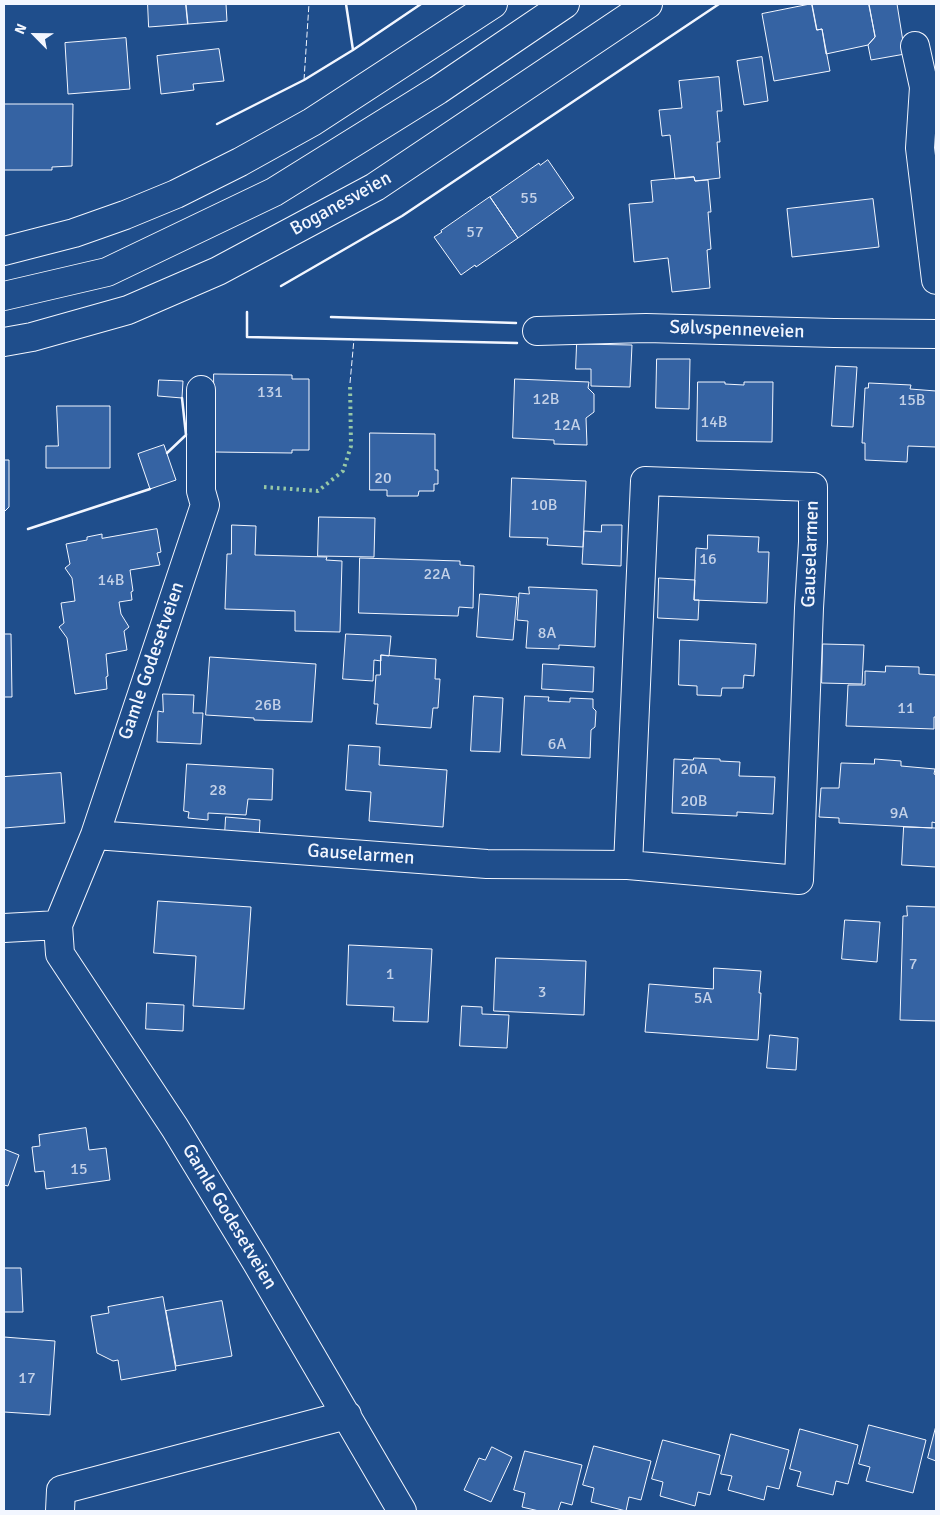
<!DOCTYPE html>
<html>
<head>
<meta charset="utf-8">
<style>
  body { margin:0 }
  #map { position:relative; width:940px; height:1515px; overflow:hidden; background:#1f4e8c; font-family:Signika,sans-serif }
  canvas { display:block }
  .frame { position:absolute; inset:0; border:5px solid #f2f6ff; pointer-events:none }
  .north { position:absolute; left:10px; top:10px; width:50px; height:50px; -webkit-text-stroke:4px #1f4e8c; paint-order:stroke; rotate:293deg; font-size:14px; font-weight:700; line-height:20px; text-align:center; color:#f2f6ff }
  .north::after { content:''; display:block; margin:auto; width:18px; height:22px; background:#f2f6ff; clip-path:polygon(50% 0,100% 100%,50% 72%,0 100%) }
</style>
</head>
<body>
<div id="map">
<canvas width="940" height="1515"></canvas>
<div class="frame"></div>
<div class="north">N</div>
</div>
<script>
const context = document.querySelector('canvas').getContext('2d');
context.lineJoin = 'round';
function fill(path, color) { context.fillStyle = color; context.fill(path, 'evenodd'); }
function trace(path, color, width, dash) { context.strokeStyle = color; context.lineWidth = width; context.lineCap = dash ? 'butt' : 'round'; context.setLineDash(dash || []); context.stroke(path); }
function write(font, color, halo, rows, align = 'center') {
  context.font = font + ' Signika,sans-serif'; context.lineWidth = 4; context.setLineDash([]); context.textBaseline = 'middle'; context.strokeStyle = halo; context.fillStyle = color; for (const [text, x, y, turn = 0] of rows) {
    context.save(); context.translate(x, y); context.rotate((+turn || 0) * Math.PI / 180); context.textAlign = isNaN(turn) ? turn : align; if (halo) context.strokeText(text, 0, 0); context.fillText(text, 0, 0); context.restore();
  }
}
const building = new Path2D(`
  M148,4h38l2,20 -39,3z
  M186,4h40l1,17 -39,3z
  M812,4l5,26 5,-1 8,42 -56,10 -12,-67z
  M812,4h57l6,33 -7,8 -42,9 -4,-25 -5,1z
  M869,4h28l8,50 -34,6 -3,-15 7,-8z
  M126,38l4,51 -62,5 -3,-51z
  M219,49l5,32 -31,3 1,6 -33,4 -4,-38z
  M762,57l6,44 -24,4 -7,-44z
  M719,77l3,34h-5l3,31h-3l3,36 -25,3 -1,-4 -19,2 -5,-44 -8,1 -3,-26 23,-2 -3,-27z
  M4,104h69l-1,62 -20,1v3h-48z
  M548,160l26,38 -56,40 -28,-41 49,-34 1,2z
  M694,177l1,4 13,-1 3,32h-3l3,37 -4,1 3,38 -38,4 -4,-34 -34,4 -5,-58 24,-2 -2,-21z
  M490,197l28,41 -42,29 -1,-2 -14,10 -27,-38 8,-5 -1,-1z
  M873,199l6,48 -87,10 -5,-48z
  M577,344l55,1 -2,42 -39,-1v-17h-15z
  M657,359h33l-1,50 -33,-1z
  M836,366l21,1 -4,60 -21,-1z
  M214,374l78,1v4h17v71h-17v3l-78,-1z
  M515,379l74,3 -1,6 6,6v18l-8,6 1,27 -33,-1v-4l-41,-2z
  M159,380l24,1 -1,17 -24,-2z
  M698,382h27v2l19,1v-3h29l-1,60 -75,-1z
  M869,383l42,2 -1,4 26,2v56l-28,-1 -1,16 -42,-2v-17h-3l3,-55h3z
  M57,406h53v62h-64v-22h12z
  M370,433l65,1v36h3v14h-4v7h-15l-1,5h-31v-6h-17z
  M164,445l12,35 -26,9 -12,-35z
  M4,460h5v47l-5,5z
  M512,478l74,3 -3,66 -36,-2 1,-7 -38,-1z
  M319,517l56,1 -1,39 -56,-1z
  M232,525l24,1 -1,29 72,2 -1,3 16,1 -2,71 -45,-1v-20l-70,-2 2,-55h4z
  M602,525h20l-1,41 -39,-2 2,-33 17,1z
  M157,529l4,23 -4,1 3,12 -30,5 3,21 -2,1 1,8 -13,2 2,12 8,13 -5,4 3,19 -21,4 2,22 -2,1 1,12 -32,5 -8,-56 -8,-11 5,-4 -3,-20 14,-2 -3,-23 -7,-10 5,-4 -4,-20 21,-4v-3l15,-3v4z
  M708,535l51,2 -1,15h11l-2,51 -73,-3 2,-52 11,1z
  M360,558l100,3v4l14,1 -1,42 -14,-1 -1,9 -99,-3z
  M659,578l36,2 -1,20h5l-1,20 -40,-2z
  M529,587l68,3 -2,57 -36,-2v4l-33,-1 2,-27 -11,-1 2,-27 10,1z
  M480,594l37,3 -4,43 -36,-3z
  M4,634h7l1,63h-8z
  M346,634l45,2 -2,20 -8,-1v6l-7,-1 -1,21 -30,-2z
  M680,640l76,4 -2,32 -10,-1 -1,13h-21l-1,8 -24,-1v-9l-18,-1z
  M823,644l41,1 -2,39 -40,-1z
  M381,655l55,4 -1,20h5l-2,29h-5l-2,20 -55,-4 2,-20h-4l2,-29h4z
  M210,657l106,7 -4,58 -58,-2v-2l-48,-3z
  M543,664l51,3 -1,25 -51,-3z
  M886,666l33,1v7l17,1v42h-2v12l-88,-3 2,-41h17v-14l20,1z
  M163,694l31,1 -1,18h10l-2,31 -44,-2 1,-31 5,1z
  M474,696l29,2 -3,54 -29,-1z
  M525,696l24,1 -1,4 22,1v-4l23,1v9l3,3 -1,16 -4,3 -1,28 -68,-3z
  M349,745l31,2 -1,18 68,5 -4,57 -74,-6 2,-29 -25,-2z
  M694,758l26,1v2l20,1 -1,14 36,1 -2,37 -36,-2v4l-65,-3 2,-54 19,1z
  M875,759l26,2v5l34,3 -1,5 2,1v48l-4,-1v6l-93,-5v-5l-20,-1 2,-29h18l2,-25 33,1z
  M187,764l86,5 -1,31 -24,-1 -2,16 -38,-2v7l-20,-2 1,-6 -5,-1z
  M61,773l4,50 -61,5v-51z
  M226,817l34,3 -1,18 -34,-4z
  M904,827l32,1v39l-34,-2z
  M158,901l93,6 -7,102 -51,-3 3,-50 -42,-3z
  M907,906l29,1v114l-36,-1 3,-104h4z
  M845,920l35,2 -3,40 -35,-3z
  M349,945l83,4 -4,73 -35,-1 1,-14 -47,-2z
  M496,958l90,3 -2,54 -90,-4z
  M714,968l47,3 -2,22h2l-3,47 -113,-8 4,-48 64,5z
  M147,1003l37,2 -1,26 -37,-2z
  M462,1006l20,1v7l27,1 -2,33 -47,-2z
  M770,1035l28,3 -2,32 -29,-2z
  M86,1128l3,22 17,-2 4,32 -64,9 -2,-18 -9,1 -3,-25 8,-1 -1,-11z
  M4,1149l15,6 -11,31 -4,-1z
  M4,1268h17l2,44h-19z
  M163,1297l13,73 -55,10 -3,-20 -5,1 -16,-8 -6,-37 18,-3 -1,-6z
  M222,1301l10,55 -56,10 -10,-55z
  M4,1337l51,4 -5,74 -46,-3z
  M869,1425l57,15 -13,53 -47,-12 4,-14 -11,-3z
  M936,1426v35l-8,-3z
  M800,1429l58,16 -10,39 -12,-3 -3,14 -36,-9 4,-14 -11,-3z
  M731,1434l58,16 -10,39 -12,-3 -3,14 -36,-10 4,-14 -11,-2z
  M663,1440l57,15 -10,40 -12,-3 -3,14 -35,-10 3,-14 -11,-3z
  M594,1446l57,15 -10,39 -12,-3 -3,14 -35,-9 3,-14 -11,-3z
  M492,1447l20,10 -21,45 -27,-12 15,-32 6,2z
  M525,1451l57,14 -10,40 -11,-3 -3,9h-19l-17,-4 3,-14 -11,-3z`);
const minor = new Path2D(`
  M915,46l9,41 -4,61 16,132
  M4,296l103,-24 167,-80 164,-102 127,-86
  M537,331l109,-3 188,5 102,1
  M95,835l392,29 141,1 171,15 10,-272 4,-66v-55l-168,-6 -17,384
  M58,925l37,-90 110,-330 -4,-14v-101
  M4,928l54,-3 2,29 115,174 82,135 145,248
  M60,1511l1,-21 286,-75`);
const major = new Path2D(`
  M4,251l70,-18 51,-18 51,-21 64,-32 72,-40 181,-118
  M4,342l28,-5 96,-27 90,-39 157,-84 273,-183`);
const hedge = new Path2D(`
  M264,487l54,4 25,-20 8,-25 -1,-63`);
const fence = new Path2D(`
  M304,80l5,-76
  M350,383l4,-44`);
const wall = new Path2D(`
  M346,4l7,46
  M217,124l87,-44 49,-30 68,-46
  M281,286l121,-70 317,-212
  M247,312v25l270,6
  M331,317l185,6
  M167,453l19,-18 -4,-37
  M28,529l122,-40`);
const numberNames = [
  ["55",529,199],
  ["57",475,233],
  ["131",270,393],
  ["12B",546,400],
  ["15B",912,401],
  ["14B",714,423],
  ["12A",567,426],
  ["20",383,479],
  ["10B",544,506],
  ["16",708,560],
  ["22A",437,575],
  ["14B",111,581],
  ["8A",547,634],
  ["26B",268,706],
  ["11",906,709],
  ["6A",557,745],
  ["20A",694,770],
  ["28",218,791],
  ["20B",694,802],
  ["9A",899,814],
  ["7",913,965],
  ["1",390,975],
  ["3",542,993],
  ["5A",703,999],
  ["15",79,1170],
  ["17",27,1379]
];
const streetNames = [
  ["Boganesveien",341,204,-29],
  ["Sølvspenneveien",737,330,2],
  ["Gauselarmen",811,554,-88],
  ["Gamle Godesetveien",152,661,-71],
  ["Gauselarmen",361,855,4],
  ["Gamle Godesetveien",229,1217,59]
];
fill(building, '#3563a3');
trace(building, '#f2f6ff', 1);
trace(minor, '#f2f6ff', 30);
trace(major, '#f2f6ff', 30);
trace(minor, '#1f4e8c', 28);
trace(major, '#1f4e8c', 28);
trace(hedge, '#97c8a6', 4, [2.5, 4]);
trace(fence, '#f2f6ff', 1, [6, 2.5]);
trace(wall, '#f2f6ff', 2.5);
write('16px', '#c3d1e8', null, numberNames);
write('19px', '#f2f6ff', '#1f4e8c', streetNames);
</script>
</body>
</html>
